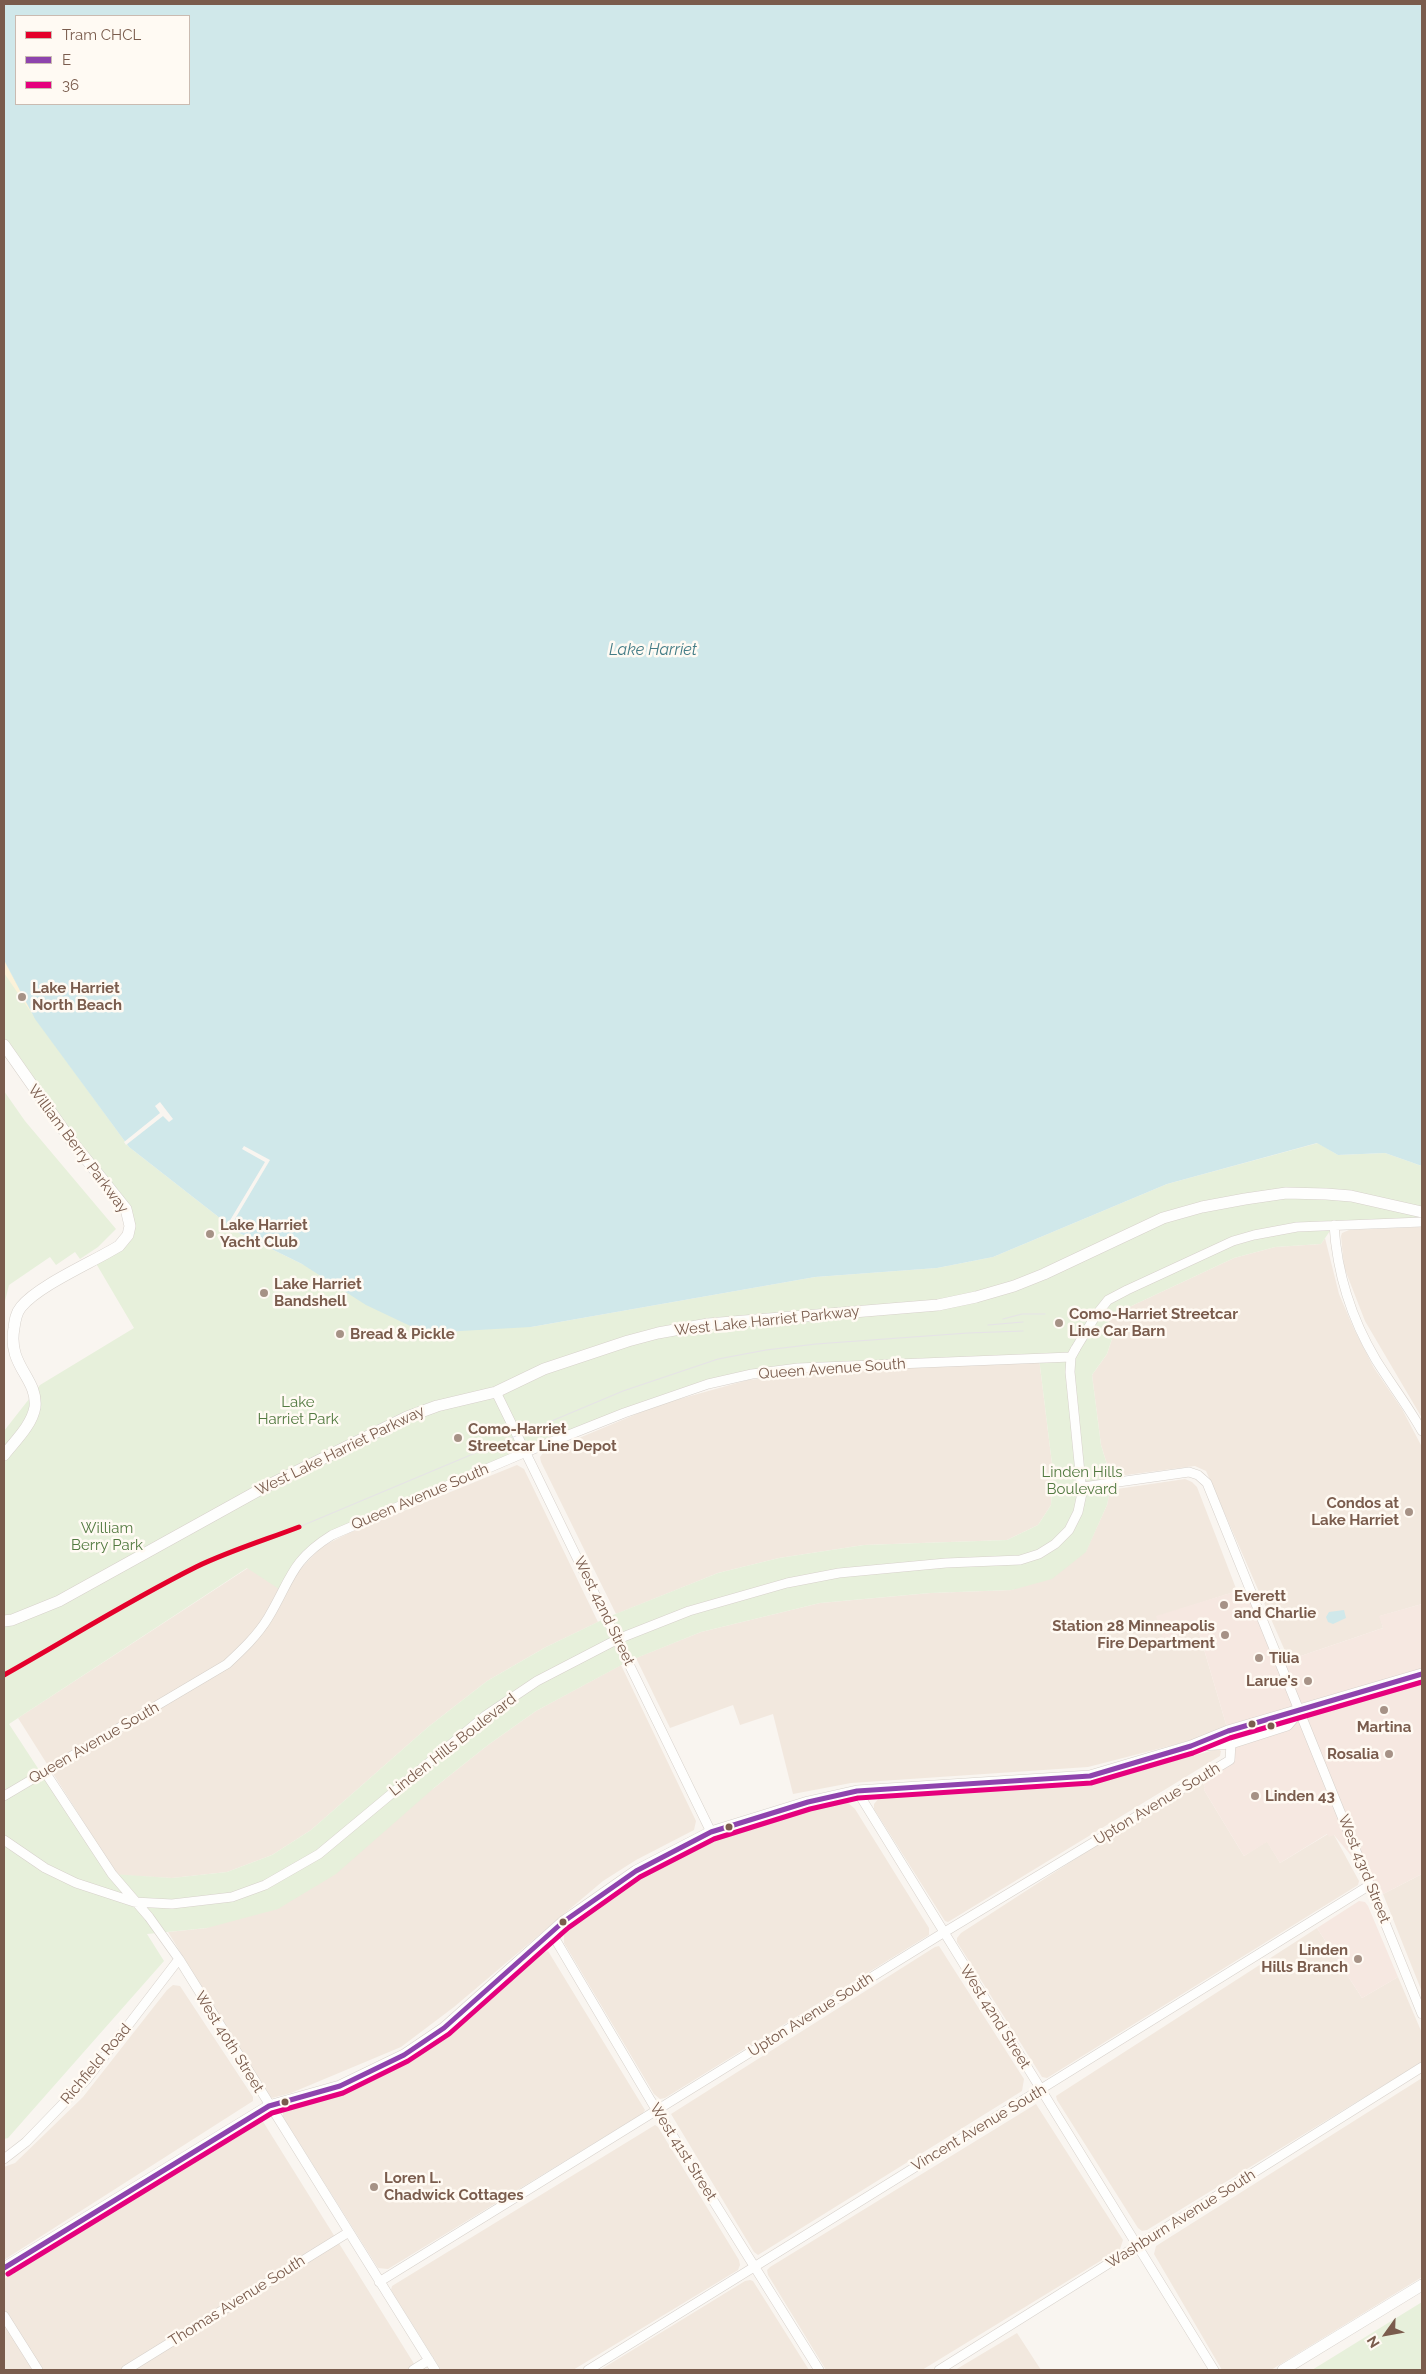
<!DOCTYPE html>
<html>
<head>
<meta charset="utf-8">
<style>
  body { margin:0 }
  #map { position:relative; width:1426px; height:2374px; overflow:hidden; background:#f9f5f0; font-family:Raleway,sans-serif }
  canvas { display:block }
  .frame { position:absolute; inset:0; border:5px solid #7a5c4d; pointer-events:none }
  .legend { position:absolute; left:15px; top:15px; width:175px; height:90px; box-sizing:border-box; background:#fffaf3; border:1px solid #cabbb1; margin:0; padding:6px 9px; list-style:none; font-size:15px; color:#7a5c4d }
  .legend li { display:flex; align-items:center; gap:10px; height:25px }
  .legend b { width:25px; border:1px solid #cabbb1 }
  .north { position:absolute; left:1361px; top:2309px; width:50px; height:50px; -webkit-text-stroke:4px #fffaf3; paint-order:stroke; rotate:238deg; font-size:14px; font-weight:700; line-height:20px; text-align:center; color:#7a5c4d }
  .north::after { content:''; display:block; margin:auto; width:18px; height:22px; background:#7a5c4d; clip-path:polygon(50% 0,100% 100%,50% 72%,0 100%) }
</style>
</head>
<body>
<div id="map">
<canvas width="1426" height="2374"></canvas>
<div class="frame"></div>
<ul class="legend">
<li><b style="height:6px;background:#e4002b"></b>Tram CHCL</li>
<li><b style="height:6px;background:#8e44ad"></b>E</li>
<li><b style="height:6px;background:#e5007d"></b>36</li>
</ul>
<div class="north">N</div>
</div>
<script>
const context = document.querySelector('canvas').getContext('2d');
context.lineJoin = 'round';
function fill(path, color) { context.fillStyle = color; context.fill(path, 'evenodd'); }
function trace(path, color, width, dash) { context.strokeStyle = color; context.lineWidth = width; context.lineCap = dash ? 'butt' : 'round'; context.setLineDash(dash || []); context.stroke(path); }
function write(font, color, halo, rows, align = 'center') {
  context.font = font + ' Raleway,sans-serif'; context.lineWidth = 5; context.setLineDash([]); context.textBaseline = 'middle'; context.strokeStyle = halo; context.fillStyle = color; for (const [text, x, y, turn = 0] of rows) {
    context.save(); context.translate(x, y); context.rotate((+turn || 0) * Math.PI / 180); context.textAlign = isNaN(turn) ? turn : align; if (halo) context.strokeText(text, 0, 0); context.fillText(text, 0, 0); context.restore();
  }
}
const residential = new Path2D(`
  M1422,1227v191l-57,-97 -21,-54 -3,-31 1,-3 7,-3z
  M1325,1238l14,56 15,35 20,39 28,41 20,38v157l-42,12 3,12 -94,32 -83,-189 -11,-5 -84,11 -10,-32 -9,-70 15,-21 6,-18 -6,-7 3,-13 124,-58 41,-11 46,-3z
  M1039,1358l14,114 -2,33 -13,20 -31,15 -143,5 -85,13 -61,15 -102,41 -75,-152 -1,-5 3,-4 115,-48 90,-25 68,-7z
  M517,1465l7,4 74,153 -52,25 -59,34 -59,46 -117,103 -39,25 -45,17 -55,6 -55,-3 -99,-157 230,-150 45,9 28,-30 28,-14z
  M1185,1479l7,3 5,5 40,104 -81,26 42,12 30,102 -140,36 -237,16 -58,11 -20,-80 -33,11 -7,-20 -63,23 -34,-70 65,-26 119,-29 110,-10 82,-3 74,-39 21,-46 3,-15z
  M621,1665l75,156 -2,9 -58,30 -33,21 -149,126 -53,40 -110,46 -19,5 -4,-3 -100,-163 39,-4 227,-140 54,-43 48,-34z
  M1218,1749l3,2 -1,5 -272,166 -3,-1 -71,-112v-5l6,-7 15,-1 201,-14z
  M1200,1778l5,9 -1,3 40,66 23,-15 13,22 48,-29 6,1 25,46 -1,4 -311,193 -5,-1 -85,-135v-4l4,-5z
  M846,1801l9,8 74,119v7l-264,163 -5,1 -6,-5 -90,-151v-8l10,-12 49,-35 68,-42 132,-42z
  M1422,1874v118l-39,-98z
  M1317,1928l45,70 36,-21 24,56v29l-275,168 -5,1 -4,-3 -81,-128 -1,-4z
  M939,1946l85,133 -2,12 -264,164 -4,-3 -83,-138 264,-167z
  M548,1951l97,159 -3,4 -254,155 -10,-1 -95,-151v-6l4,-3 98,-35 26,-15 44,-31 88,-74z
  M173,1985l7,1 73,111v4l-249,159v-93l11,-4 68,-66 84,-107z
  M1422,2078v199l-151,93h-49l-68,-116 2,-8z
  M1036,2104l87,136 -3,9 -198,121h-96l-58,-95 -1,-5 3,-3z
  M262,2120l156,250h-414v-91z
  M655,2125l3,2 81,133 1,5 -2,5 -165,100h-132l-50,-80 1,-4z
  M750,2280l3,1 56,89h-209l145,-89z
  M1017,2333l24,37h-86z`);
const commercial = new Path2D(`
  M1253,1586l30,76 100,-34 -4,-12 43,-12v270l-39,20 -49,-59 -5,2 -2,-3 -47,29 -13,-21 -23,14 -40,-66 1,-3 -5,-9 30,-18 1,-17 -3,-12 -30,-102 -35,10 -7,-23z
  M1359,1901l6,1 3,4 30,71 -36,21 -45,-70z`);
const green = new Path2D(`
  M4,960l32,59 93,128 110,86 63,31 229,63 284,-50 122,-9 56,-11 174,-73 151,-41 20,12 47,-2 37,13v56l-88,3 -13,19 -46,3 -41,11 -124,58 -3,13 6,7 -6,18 -15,21 9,70 11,36 -5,24 -21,47 -34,27 -40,11 -82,3 -110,10 -119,29 -72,29 -93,50 -48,34 -54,43 -98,86 -58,35 -71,19 -60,6 17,27 -156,177 -4,1v-708l36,-46 94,-57 -40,-68 25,-14 11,-27 -126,-174zM1039,1358l14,114 -2,33 -13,20 -31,15 -143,5 -85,13 -61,15 -110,44 -62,30 -59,34 -59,46 -117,103 -39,25 -45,17 -55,6 -60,-4 -3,3 -100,-153 238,-156 35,23 34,-46 349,-147 133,-30z
  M4,1091l21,30 91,108 -18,18 -18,12 -5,-7 -19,13 -6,-8 -41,28 -5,20z
  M1422,2302v68h-110z`);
const sand = new Path2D(`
  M4,960l4,8 27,50 -31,-45z`);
const water = new Path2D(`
  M4,4h1418v1162l-37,-13 -47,2 -21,-12 -150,41 -174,73 -56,11 -122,9 -284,50 -106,6 -59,-28 -64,-41 -63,-31 -110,-86 -94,-128 -31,-59zM16,16h173v88h-173z
  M1344,1610l2,8 -13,6 -5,-2 -2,-5 3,-5z`);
const pier = new Path2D(`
  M160,1102l13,17 -4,3 -6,-6 -37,29 -2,-3 36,-29 -5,-7z
  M244,1146l26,14 -41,69 -3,-2 39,-65 -23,-13z`);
const minor = new Path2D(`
  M1334,1225c3,48 17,93 42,135 15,24 32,46 46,71
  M1096,1315l12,-15 19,-10 106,-49 21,-6 43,-8 125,-5
  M496,1392l215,440
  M1083,1487l106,-15 9,3 9,8 215,531
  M45,1772l67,102 37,43 30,42 256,411
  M857,1791l357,579
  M4,1796l223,-132c15,-14 30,-28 41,-46 23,-38 22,-57 64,-83l194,-83 98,-39 84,-29 44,-10 46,-6 273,-11
  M4,1840l41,28 31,15 58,19 38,2 60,-7 33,-12 54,-31 166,-138 52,-35 81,-42 71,-28 98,-28 52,-10 107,-10 74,-3 19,-6 16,-10 14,-14 9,-18 4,-19 -12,-121 1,-15 5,-9
  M551,1932l100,169 168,269
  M4,2159l22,-17 61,-63 92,-120
  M379,2282l564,-349 287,-173 1,-17
  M4,2316l34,54
  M126,2370l223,-138
  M413,2370l16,-10
  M588,2370l782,-485
  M939,2370l483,-303`);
const tertiary = new Path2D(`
  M4,1045l66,94 56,70 4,17 -2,9 -9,11c-26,16 -80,39 -98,61 -5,6 -6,13 -7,21 -7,38 24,50 21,79 -3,18 -20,34 -31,48
  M4,1621l8,-1 47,-19 204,-113 144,-71 30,-11 59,-14 48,-23 84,-28 30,-8 50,-9 230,-19 38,-8 38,-11 30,-12 119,-56 39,-11 43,-8 41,-6 40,1 25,2 71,16
  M1203,1745l28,-2 56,-18 12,-14
  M4,2268l265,-162 71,-20 64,-31 40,-27 119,-106 73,-51 75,-39 97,-30 49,-11 233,-15 101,-30 37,-15 194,-57
  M1283,2370l139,-85`);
const tram = new Path2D(`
  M1003,1319l19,-5h23
  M988,1325l35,-3
  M299,1527l324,-136 95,-32 48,-9 50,-6 152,-11 55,-2`);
const minorBridge = new Path2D(`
  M1076,1348l20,-33`);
const bus1 = new Path2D(`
  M4,2268l265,-162 71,-20 64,-31 40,-27 119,-106 73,-51 75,-39 97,-30 49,-11 233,-15 101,-30 37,-15 194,-57`);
const bus2 = new Path2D(`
  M8,2274l264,-161 71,-20 65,-32 41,-27 119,-106 72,-51 74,-38 96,-30 48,-11 233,-15 102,-30 37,-15 192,-56`);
const tram1 = new Path2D(`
  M4,1675c64,-36 126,-75 192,-108 33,-16 69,-27 103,-40`);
const markers = [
  [22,997,5,"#a69286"],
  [210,1234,5,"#a69286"],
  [264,1293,5,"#a69286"],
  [1059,1323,5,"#a69286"],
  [340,1334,5,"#a69286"],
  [458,1438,5,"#a69286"],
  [1409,1512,5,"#a69286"],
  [1224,1605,5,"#a69286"],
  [1225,1635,5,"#a69286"],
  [1259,1658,5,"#a69286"],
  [1308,1681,5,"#a69286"],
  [1384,1710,5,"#a69286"],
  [1252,1724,4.5,"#7a5c4d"],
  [1271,1726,4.5,"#7a5c4d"],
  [1389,1754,5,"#a69286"],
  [1255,1796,5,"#a69286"],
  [729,1827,4.5,"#7a5c4d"],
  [563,1922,4.5,"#7a5c4d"],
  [1358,1959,5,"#a69286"],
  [285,2102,4.5,"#7a5c4d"],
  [374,2187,5,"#a69286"]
];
const poiNames = [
  ["Lake Harriet",32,988],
  ["North Beach",32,1005],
  ["Lake Harriet",220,1225],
  ["Yacht Club",220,1242],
  ["Lake Harriet",274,1284],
  ["Bandshell",274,1301],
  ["Como-Harriet Streetcar",1069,1314],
  ["Line Car Barn",1069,1331],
  ["Bread & Pickle",350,1334],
  ["Como-Harriet",468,1429],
  ["Streetcar Line Depot",468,1446],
  ["Condos at",1399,1503,"right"],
  ["Lake Harriet",1399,1520,"right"],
  ["Everett",1234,1596],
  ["and Charlie",1234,1613],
  ["Station 28 Minneapolis",1215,1626,"right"],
  ["Fire Department",1215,1643,"right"],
  ["Tilia",1269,1658],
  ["Larue's",1298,1681,"right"],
  ["Martina",1384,1727,"center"],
  ["Rosalia",1379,1754,"right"],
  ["Linden 43",1265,1796],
  ["Linden",1348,1950,"right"],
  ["Hills Branch",1348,1967,"right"],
  ["Loren L.",384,2178],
  ["Chadwick Cottages",384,2195]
];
const streetNames = [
  ["William Berry Parkway",78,1149,53],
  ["West Lake Harriet Parkway",767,1321,-6],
  ["Queen Avenue South",832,1369,-4],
  ["West Lake Harriet Parkway",340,1451,-26],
  ["Queen Avenue South",420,1497,-23],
  ["West 42nd Street",604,1611,64],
  ["Queen Avenue South",94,1743,-30],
  ["Linden Hills Boulevard",453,1745,-38],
  ["Upton Avenue South",1157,1804,-31],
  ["West 43rd Street",1364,1869,68],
  ["Upton Avenue South",811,2015,-32],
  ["West 42nd Street",995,2017,58],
  ["West 40th Street",229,2042,58],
  ["Richfield Road",96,2064,-50],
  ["Vincent Avenue South",979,2128,-31],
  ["West 41st Street",683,2152,58],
  ["Washburn Avenue South",1181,2219,-32],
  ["Thomas Avenue South",237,2301,-32]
];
const parkNames = [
  ["Lake",298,1402],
  ["Harriet Park",298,1419],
  ["Linden Hills",1082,1472],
  ["Boulevard",1082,1489],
  ["William",107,1528],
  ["Berry Park",107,1545]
];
const waterNames = [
  ["Lake Harriet",653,650]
];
fill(residential, '#f2e8de');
fill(commercial, '#f6e8e1');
fill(green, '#e7f0db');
fill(sand, '#fbf2d9');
fill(water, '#d0e8ea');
fill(pier, '#f9f5f0');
trace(minor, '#d7d1cb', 10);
trace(tertiary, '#d7d1cb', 12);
trace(minor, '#fefefd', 9);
trace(tertiary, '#fefefd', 11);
trace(tram, '#e6e3e7', 1);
trace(minorBridge, '#d7d1cb', 10, []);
trace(minorBridge, '#fefefd', 9);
trace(bus1, '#8e44ad', 5);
trace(bus2, '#e5007d', 5);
trace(tram1, '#e4002b', 5);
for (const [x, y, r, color] of markers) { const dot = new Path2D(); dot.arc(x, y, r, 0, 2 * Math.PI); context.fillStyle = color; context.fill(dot); trace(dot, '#fffaf3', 2); }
write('bold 15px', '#7a5c4d', '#fffaf3', poiNames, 'left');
write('15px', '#7a5c4d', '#fffaf3', streetNames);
write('15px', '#537a41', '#fffaf3', parkNames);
write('italic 16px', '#437c86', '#fffaf3', waterNames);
</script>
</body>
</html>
